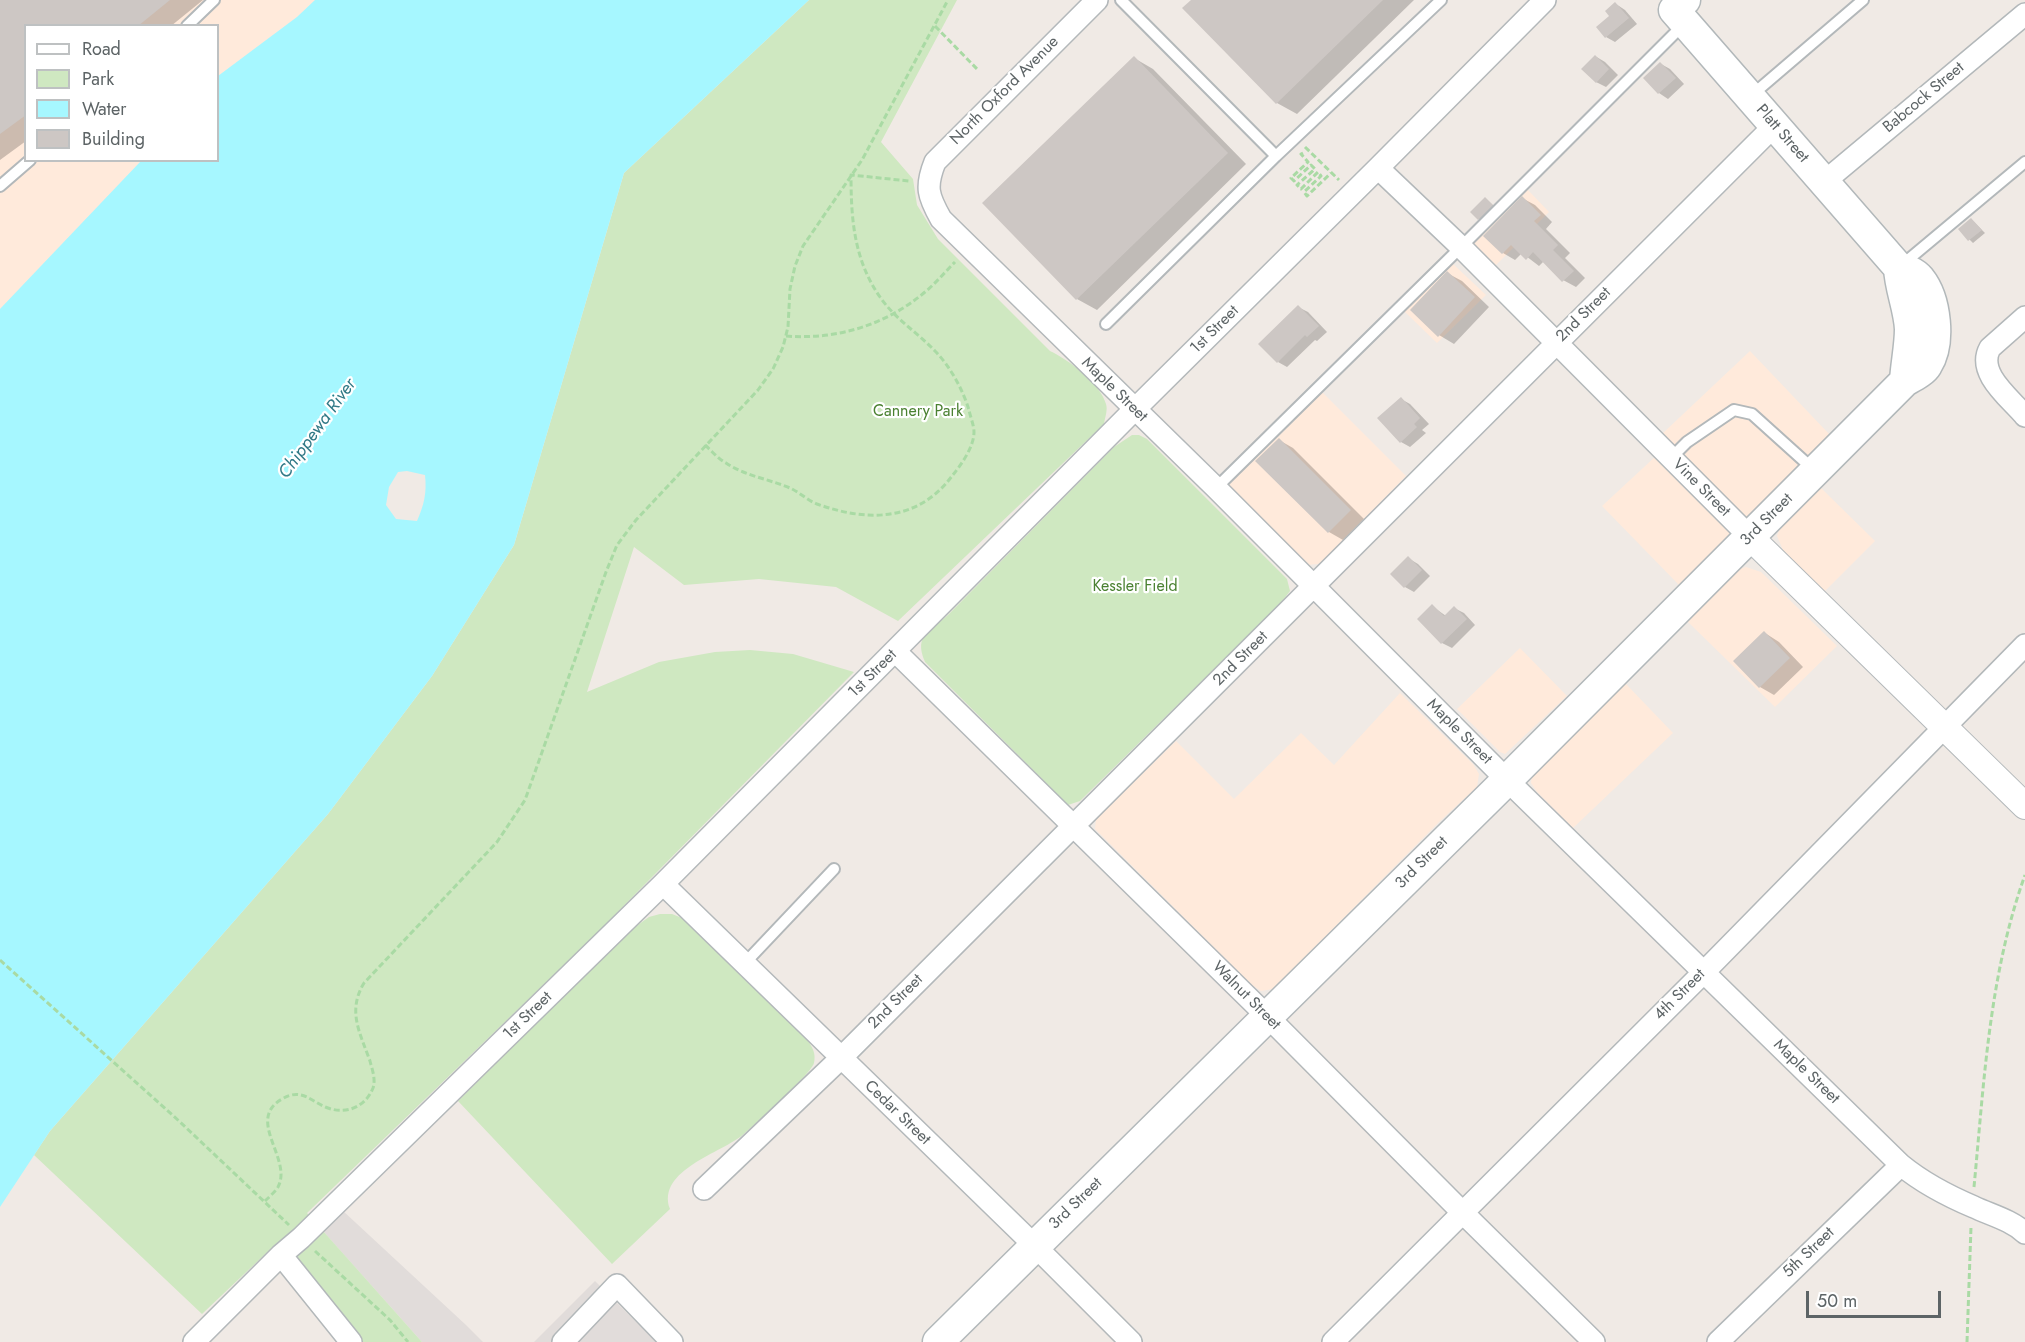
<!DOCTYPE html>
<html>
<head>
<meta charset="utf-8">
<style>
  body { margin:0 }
  #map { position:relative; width:2025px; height:1342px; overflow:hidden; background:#f0eae5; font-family:Jost,sans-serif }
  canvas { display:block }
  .legend { position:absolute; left:24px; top:24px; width:195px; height:138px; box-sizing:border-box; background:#fff; border:2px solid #bec1c2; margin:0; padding:8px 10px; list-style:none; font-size:18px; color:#5d6466 }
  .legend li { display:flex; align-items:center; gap:12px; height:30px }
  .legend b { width:30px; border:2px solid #bec1c2 }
  .scale { position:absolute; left:1806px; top:1291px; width:135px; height:27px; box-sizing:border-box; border:3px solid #5d6466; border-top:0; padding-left:8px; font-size:18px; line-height:21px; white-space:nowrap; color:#5d6466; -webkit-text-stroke:4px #fff; paint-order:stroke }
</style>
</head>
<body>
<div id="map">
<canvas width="2025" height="1342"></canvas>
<ul class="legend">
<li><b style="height:8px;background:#fff"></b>Road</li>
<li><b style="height:16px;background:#cfe8c1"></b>Park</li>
<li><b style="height:16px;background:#a6f7ff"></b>Water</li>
<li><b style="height:16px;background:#cdc7c4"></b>Building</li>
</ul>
<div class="scale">50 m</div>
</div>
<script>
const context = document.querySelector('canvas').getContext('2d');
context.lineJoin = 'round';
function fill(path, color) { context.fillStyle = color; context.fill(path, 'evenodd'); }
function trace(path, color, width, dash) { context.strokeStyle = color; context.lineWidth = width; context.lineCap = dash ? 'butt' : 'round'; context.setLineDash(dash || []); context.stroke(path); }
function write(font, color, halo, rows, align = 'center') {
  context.font = font + ' Jost,sans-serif'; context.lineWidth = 4.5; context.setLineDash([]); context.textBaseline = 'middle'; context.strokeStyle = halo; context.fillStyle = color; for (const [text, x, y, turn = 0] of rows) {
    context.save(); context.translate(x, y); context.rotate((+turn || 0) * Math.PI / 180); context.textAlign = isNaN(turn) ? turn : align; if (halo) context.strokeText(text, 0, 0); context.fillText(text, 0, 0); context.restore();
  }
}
const commercial = new Path2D(`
  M0,0h315l-18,17 -79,59v-50h-192v134l115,1 -141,148z
  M1527,189l22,23 -55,55 -22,-24z
  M1452,263l34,32 -49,48 -33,-32z
  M1750,351l80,84 -151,150 -77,-79 68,-63 -8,-9z
  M1321,391l85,85 -80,82 -8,6 -12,1 -80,-80z
  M1820,487l55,54 -52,52 -40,-43 -6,-14 3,-8z
  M1746,567l15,5 76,74 -62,61 -88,-86 43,-45 7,-6z
  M1520,648l47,48 -62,58 -5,-2 -43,-43z
  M1625,683l48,50 -100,95 -36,-36 -6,-9 1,-9z
  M1400,693l73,71 6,10 -2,13 -37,34 -167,168 -12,2 -9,-6 -157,-156 1,-10 80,-78 58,58 67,-66 33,32z`);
const industrial = new Path2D(`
  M342,1210l124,115 17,17h-61l-100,-112z
  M595,1281l61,61h-122z`);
const green = new Path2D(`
  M809,0h148l-76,142 32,37 4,26 21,34 112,112c19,9 50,32 56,53 2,6 -1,13 -2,20l-206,197 -62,-34 -77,-8 -75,6 -50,-38 -47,145 72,-30 56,-10 35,-2 43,4 61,18 -260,264 -287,277 115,129h-64l-80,-100 -76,72 -168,-159 16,-24 278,-317 104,-138 82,-131 110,-372z
  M1132,435h7l8,4 140,140 3,12 -10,13 -200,197 -12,4 -143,-143c-12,-28 6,-31 24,-48l165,-167z
  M660,914h12l10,4 126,123c5,7 8,13 6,22 -3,11 -58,60 -70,71 -22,19 -88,36 -74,75l-58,55 -154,-163 174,-172 17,-12z`);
const water = new Path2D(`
  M315,0h494l-185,173 -110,372 -82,131 -104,138 -278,317 -50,76v-898l141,-148 77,-1v-84l79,-59zM407,471l18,4c2,18 -1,30 -8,46l-21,-2 -10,-14 3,-18 9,-15z`);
const shadow = new Path2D(`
  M0,0h203l-32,26h-145v115l-26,19z
  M1193,0h221l-117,114 -20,-11 -93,-95z
  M1616,4l9,6 12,14 -22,18 -9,-5z
  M1595,56l10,6 13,13 -12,12 -10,-5z
  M1134,58l19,11 93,95 -149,146 -20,-11z
  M1661,64l9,5 14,15 -16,15 -9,-6z
  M1522,198l13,7 17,17 -6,7 24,24 -5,5 20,20 -9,9 -13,-7 -19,-19 -5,5 -17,-13 -7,7 -12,-7z
  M1486,199l10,9 -13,13 -4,-2z
  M1972,220l13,13 -12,10 -13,-13z
  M1447,273l15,8 27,26 -35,37 -15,-9z
  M1298,307l10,5 19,20 -10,9 -2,-1 -28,27 -9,-5z
  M1401,399l9,5 19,20 -7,6 4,3 -16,14 -9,-5z
  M1279,440l14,8 71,71 -21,21 -14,-8z
  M1408,558l10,6 12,12 -16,16 -9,-5z
  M1432,606l14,10 8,-8 10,5 11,12 -23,23 -10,-5 -23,-24z
  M1765,633l14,9 24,25 -29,28 -14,-8z`);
const building = new Path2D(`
  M0,0h170l-32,26h-112v89l-26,19z
  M1191,0h192l-107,104 -94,-96z
  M1615,2l14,16 -24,20 -9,-11 13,-11 -4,-5z
  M1595,55l14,14 -13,14 -15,-14z
  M1134,56l94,97 -152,147 -94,-97z
  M1660,62l16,16 -18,16 -15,-16z
  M1522,196l19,19 -7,6 24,24 -5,5 21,21 -12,11 -29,-30 -7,8 -15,-15 -9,9 -19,-18z
  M1485,197l8,8 -15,15 -8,-8z
  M1971,218l11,12 -14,11 -10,-12z
  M1447,271l28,26 -37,40 -28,-27z
  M1298,305l21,21 -12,11 -2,-2 -28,28 -19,-19z
  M1401,397l19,21 -6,6 3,3 -17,16 -23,-25z
  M1279,438l72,72 -23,23 -73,-72z
  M1408,556l14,14 -18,18 -14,-14z
  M1432,604l12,12 10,-10 13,13 -26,25 -24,-25z
  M1764,631l26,27 -31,30 -26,-27z`);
const path = new Path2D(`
  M935,26l43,44
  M1305,147l34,33
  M1303,153l-2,1 7,8 -17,16 3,3 17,-16 4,4 -18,16 4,4 17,-17 3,4 -17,16 3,4 24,-23
  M786,336c51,4 100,-11 139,-44 11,-9 20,-20 30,-30
  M705,445c7,6 13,14 21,18 19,13 43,16 64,25 9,4 17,12 27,16 50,18 101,18 135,-28 9,-11 22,-29 22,-44 0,-7 -4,-16 -5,-22 -6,-20 -19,-44 -34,-59 -18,-19 -40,-32 -55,-54 -26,-37 -29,-78 -29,-122l58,6
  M0,960l179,161 110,104
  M1974,1187c10,-104 15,-212 51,-312
  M265,1201c4,-4 10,-9 13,-14 15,-28 -33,-67 4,-88 20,-12 29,3 46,9 19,7 38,-2 45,-20 3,-9 -1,-19 -3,-27 -10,-28 -23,-50 -6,-78l133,-141 28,-42 81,-228 11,-27 19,-25 122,-130 15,-21 10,-22 5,-20 2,-38 5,-23 8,-20 59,-86 86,-160
  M315,1251l75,69 18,22
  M1967,1342l4,-115`);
const service = new Path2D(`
  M187,26l27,-26
  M1752,95l111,-95
  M1276,156l165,-156
  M0,186l30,-26
  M1903,264l122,-102
  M1106,324l170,-168 -155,-156
  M1671,458l16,-16 47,-32 18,4 61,55
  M1216,488l245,-241 222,-222
  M745,963l89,-94`);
const minor = new Path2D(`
  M1097,0l-162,162c-10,25 -7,34 6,57l275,269 291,292 394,385c22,18 47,31 73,42 17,8 37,13 51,26
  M1378,168l83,79 289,290
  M1824,182l201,-168
  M2025,317l-35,31c-14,25 20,50 35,68
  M896,652l371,364 195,196 132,130
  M663,884l371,361 97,97
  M704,1189l137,-131 933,-932
  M281,1255l70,87
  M194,1342l87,-87 20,-17 362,-354 471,-474 244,-242 167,-168
  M563,1342l54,-57 55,57
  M1333,1342l371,-370 321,-327
  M1718,1342l183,-177`);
const tertiary = new Path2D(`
  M1750,537l275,269`);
const secondary = new Path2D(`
  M1899,268c1,21 10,40 11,61 0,17 -4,35 -5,52
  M938,1342l569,-562 398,-399c7,-4 18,-9 22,-16 14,-22 9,-66 -7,-86 -6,-7 -13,-9 -21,-11l-225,-258 11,-10`);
const streetNames = [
  ["North Oxford Avenue",1005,91,-45],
  ["Babcock Street",1924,98,-40],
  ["Platt Street",1782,134,49],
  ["2nd Street",1584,315,-45],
  ["1st Street",1215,330,-45],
  ["Maple Street",1114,390,44],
  ["Vine Street",1701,488,45],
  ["3rd Street",1767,520,-45],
  ["2nd Street",1241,659,-45],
  ["1st Street",873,674,-45],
  ["Maple Street",1459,732,45],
  ["3rd Street",1422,863,-45],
  ["4th Street",1680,995,-45],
  ["Walnut Street",1246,996,45],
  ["2nd Street",896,1002,-45],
  ["1st Street",528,1016,-44],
  ["Maple Street",1806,1072,44],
  ["Cedar Street",897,1113,44],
  ["3rd Street",1076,1204,-44],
  ["5th Street",1809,1253,-44]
];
const parkNames = [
  ["Cannery Park",918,412],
  ["Kessler Field",1135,587]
];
const waterNames = [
  ["Chippewa River",318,429,-54]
];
fill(commercial, '#ffeadb');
fill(industrial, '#e1dcda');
fill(green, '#cfe8c1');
fill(water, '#a6f7ff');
fill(shadow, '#0003');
fill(building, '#cdc7c4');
trace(service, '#b3b8ba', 14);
trace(minor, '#b3b8ba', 24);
trace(tertiary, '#b3b8ba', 28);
trace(secondary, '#b2b8ba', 33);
trace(path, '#a9daa4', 3, [6, 3]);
trace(service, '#fff', 10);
trace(minor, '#fff', 21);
trace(tertiary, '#fff', 26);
trace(secondary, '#fff', 30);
write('16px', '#5d6466', '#fff', streetNames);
write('16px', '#4a8131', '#fff', parkNames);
write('italic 18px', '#327a87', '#fff', waterNames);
</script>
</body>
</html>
